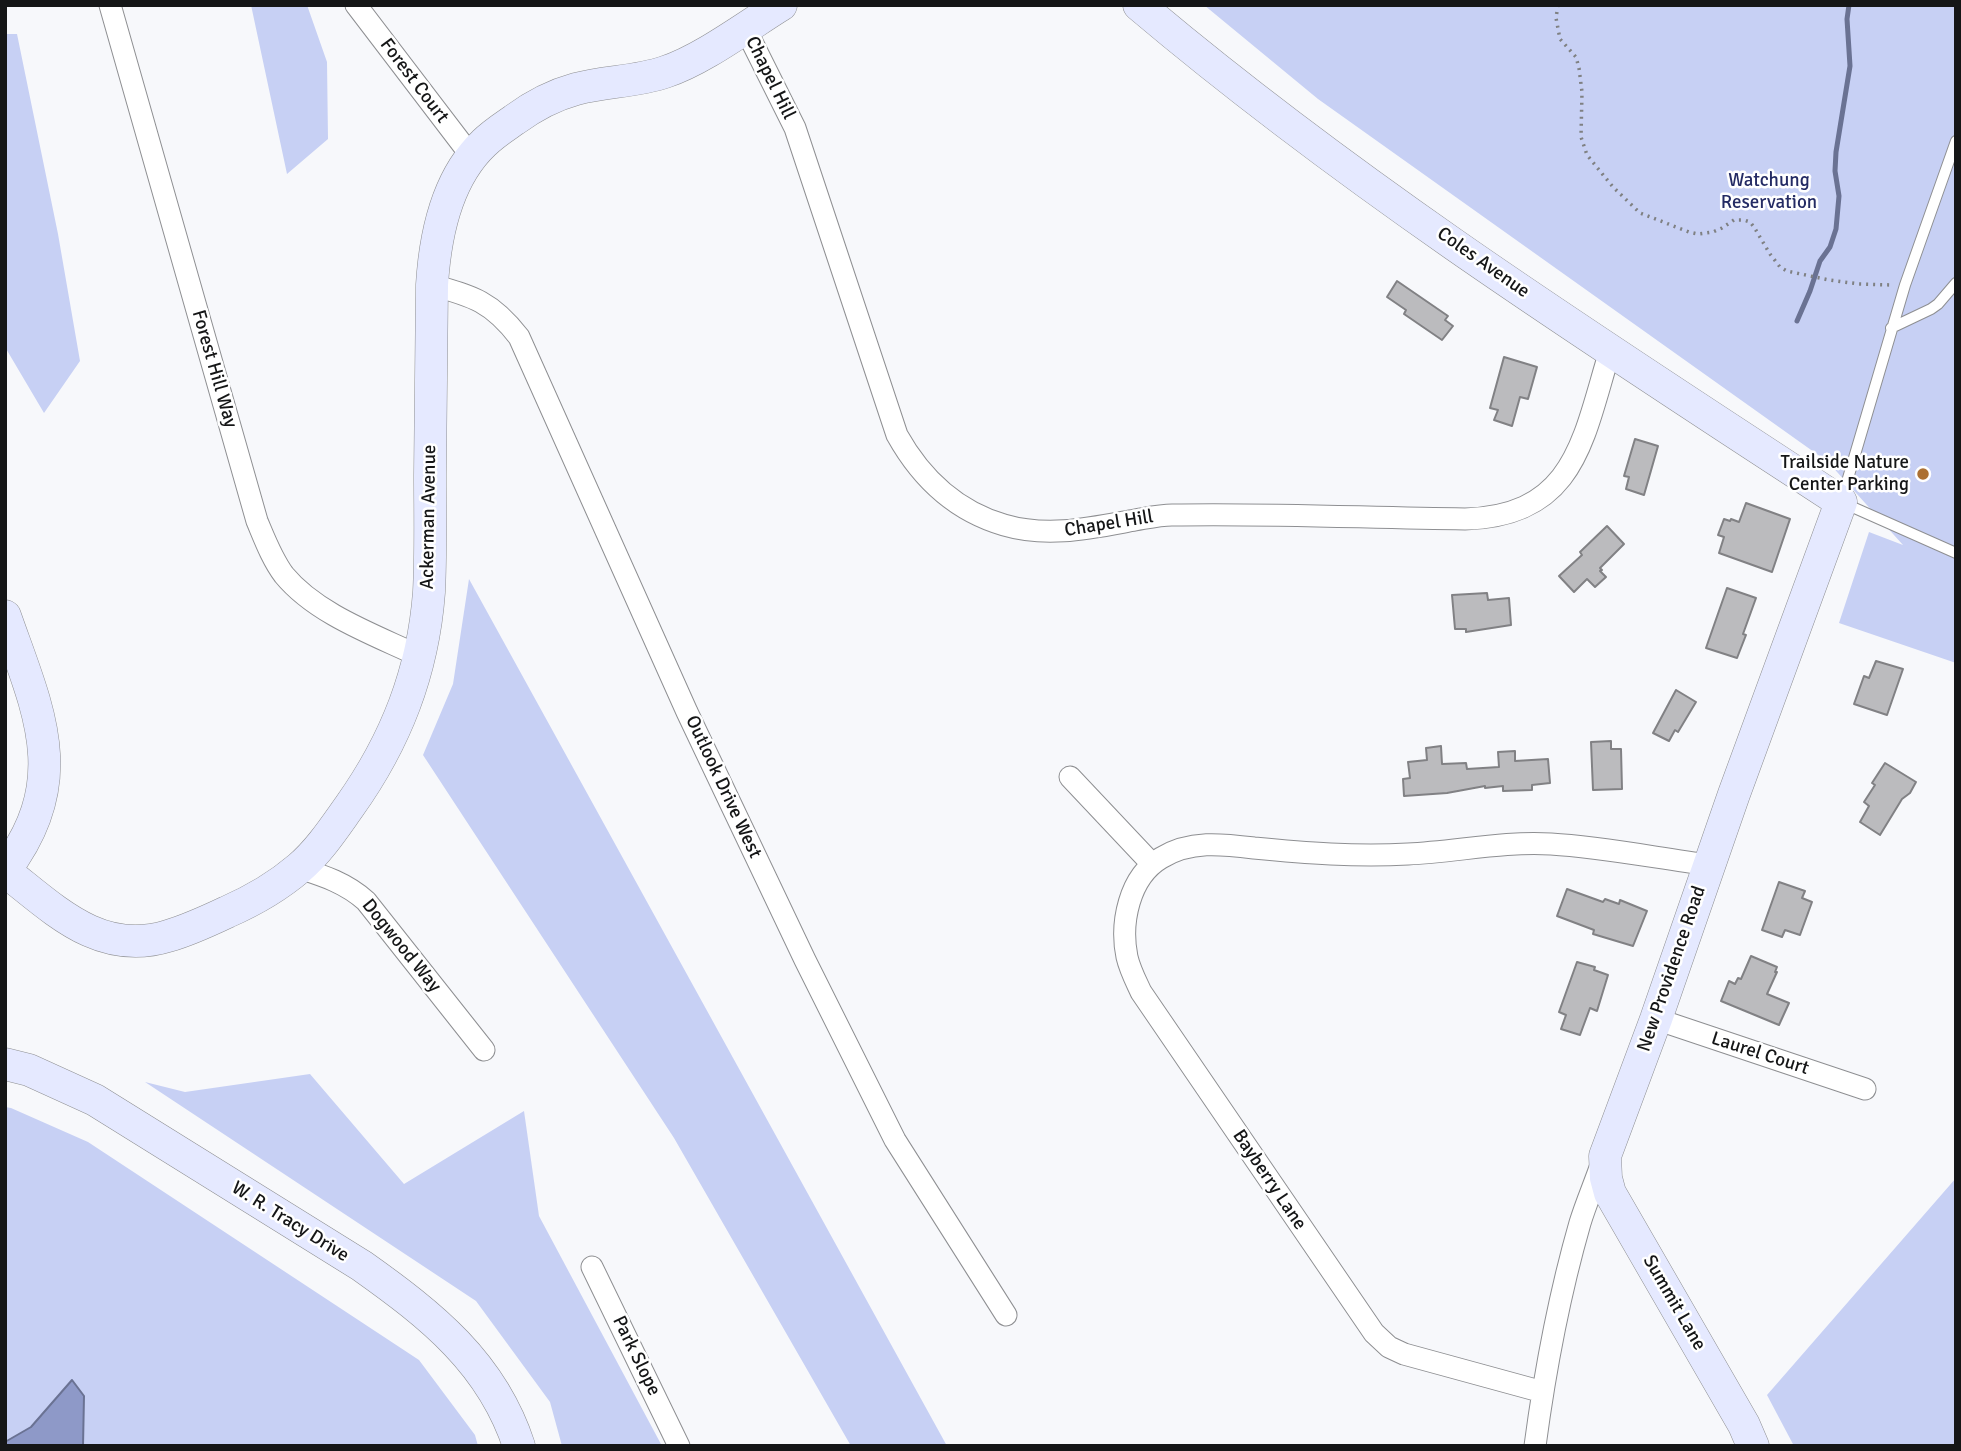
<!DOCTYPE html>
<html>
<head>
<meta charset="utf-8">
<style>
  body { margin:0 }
  #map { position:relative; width:1961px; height:1451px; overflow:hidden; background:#f7f8fb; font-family:Signika,sans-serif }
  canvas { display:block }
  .frame { position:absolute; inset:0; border:7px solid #151617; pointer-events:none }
</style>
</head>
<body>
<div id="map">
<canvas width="1961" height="1451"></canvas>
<div class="frame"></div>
</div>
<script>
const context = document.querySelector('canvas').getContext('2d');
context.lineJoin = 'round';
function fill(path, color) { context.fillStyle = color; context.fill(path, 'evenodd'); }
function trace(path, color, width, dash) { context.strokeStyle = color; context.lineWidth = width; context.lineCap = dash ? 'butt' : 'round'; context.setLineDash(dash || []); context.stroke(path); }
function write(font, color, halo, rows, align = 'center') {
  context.font = font + ' Signika,sans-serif'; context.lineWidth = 5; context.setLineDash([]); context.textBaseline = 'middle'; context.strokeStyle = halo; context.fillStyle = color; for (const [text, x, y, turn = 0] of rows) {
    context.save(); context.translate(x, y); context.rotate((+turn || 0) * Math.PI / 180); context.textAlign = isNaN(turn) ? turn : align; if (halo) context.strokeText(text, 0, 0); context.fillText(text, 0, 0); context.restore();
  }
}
const green = new Path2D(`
  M251,5h56l20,57 1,77 -41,35z
  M1204,5h752v658l-117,-40 30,-91 34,13 -75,-83 -510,-363z
  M5,34h12l41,200 22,127 -36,52 -39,-66z
  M469,579l478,867h-96l-177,-308 -251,-383 30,-71z
  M310,1074l94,110 120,-73 15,105 123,230h-100l-12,-44 -74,-101 -331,-219 40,10z
  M5,1107l6,1 77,34 331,218 56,75 3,11h-395l1,-50 -12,-16 -41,47 -26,15z
  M1956,1178v268h-162l-27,-51z`);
const water = new Path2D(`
  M72,1380l12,16 -1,50h-78v-4l26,-15z`);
const stream = new Path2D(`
  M1797,321l13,-30 10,-30 10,-14 6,-18 3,-33 -4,-25 1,-19 14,-86 -3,-47 2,-14`);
const building = new Path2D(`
  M1397,281l51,35 -3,4 8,6 -11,14 -38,-26 2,-4 -19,-13z
  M1504,357l33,10 -9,32 -8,-2 -8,29 -18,-6 4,-10 -8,-2z
  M1635,439l23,7 -14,49 -18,-6 3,-12 -5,-1z
  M1746,503l44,16 -18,53 -53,-19 5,-16 -6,-2 6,-16 6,2 1,-2 8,3z
  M1607,526l17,18 -24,24 2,2 -2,1 6,6 -11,10 -8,-8 -13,13 -15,-16 23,-21 -2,-3z
  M1727,588l29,10 -13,36 3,1 -9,23 -31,-10z
  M1487,593l1,7 21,-2 2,27 -45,7v-3h-11l-3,-34z
  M1876,661l27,8 -16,46 -33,-11 10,-28 5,2z
  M1676,690l20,12 -18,30 -3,-2 -6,11 -16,-8z
  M1611,741v8h10l1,40 -29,1 -2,-48z
  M1441,746l1,18 24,-1 1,6 32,-2 -1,-15 17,-1v10l33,-2 2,24 -18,2v5l-29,1v-5l-18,2v-2l-38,7 -43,3 -1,-17 7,-1 -2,-16 19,-2 -1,-12z
  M1885,763l31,19 -6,11 -8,6 -22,36 -20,-13 9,-16 -5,-4 11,-17 -3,-2z
  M1779,882l26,9 -3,7 10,4 -12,33 -15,-5 -3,7 -20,-7z
  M1567,889l36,13 2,-3 14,5 1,-4 27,11 -14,35 -40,-12 1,-4 -37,-14z
  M1751,956l26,11 -2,5h2l-10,22 22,9 -10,22 -58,-24 8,-20 6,3 3,-6 3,1z
  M1577,962l18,5 -1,3 14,5 -11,36 -7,-3 -10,27 -19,-6 5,-14 -7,-3z`);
const path = new Path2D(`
  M1558,5l-2,13 4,21 16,18 3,11 3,24 -1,45 6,18 26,32 27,26 49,19 9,2 15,-2 9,-4 12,-8h10l6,2 4,5 16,27 10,13 7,4 42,9 30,4 33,1`);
const lane = new Path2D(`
  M1956,141l-51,144 -64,217 115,51
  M1891,328l40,-19 7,-5 18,-21`);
const street = new Path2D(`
  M110,5l147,516c8,19 15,38 27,54 32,39 91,60 135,81
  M356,5l116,152
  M745,28l50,100 102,307c24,43 59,76 107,90 44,13 87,3 131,-5 12,-2 25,-5 37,-5 98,-2 196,3 293,4 111,-3 118,-81 145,-168
  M432,285c41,11 60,17 87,52l168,375 118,248 90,180 111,175
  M1070,777l82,87
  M299,868c25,8 47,15 67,33l118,149
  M1656,1019l209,70
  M592,1267l87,179
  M1543,1392l-139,-38 -15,-7 -15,-14 -233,-341c-5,-11 -11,-22 -14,-35 -7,-34 2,-80 34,-99 29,-18 61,-14 93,-10 51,5 102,9 154,6 47,-2 95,-13 143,-10 52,3 105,14 158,21
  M1535,1446c10,-75 24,-150 45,-223 6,-20 15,-40 22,-61`);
const secondary = new Path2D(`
  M1139,5c219,185 462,340 702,497l-107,292 -78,225 -51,137 1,22 4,15 134,232 9,21
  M5,616c33,94 69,164 0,254
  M5,871c50,39 95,86 163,65 21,-6 40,-15 59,-24 25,-11 51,-26 72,-44 20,-17 35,-40 50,-61 47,-66 74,-135 80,-215 2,-39 1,-78 1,-117 1,-63 1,-127 2,-190 3,-49 15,-107 52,-142 9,-9 20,-16 30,-23 19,-14 40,-25 62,-31 29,-8 60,-7 89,-17 37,-12 82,-46 116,-67
  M5,1064l24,6 66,30 267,166c69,49 130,97 157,180`);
const markers = [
  [1923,474,7,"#ac7032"]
];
const streetNames = [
  ["Chapel Hill",770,78,64],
  ["Forest Court",414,81,53],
  ["Coles Avenue",1483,263,35],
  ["Forest Hill Way",214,369,74],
  ["Ackerman Avenue",429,517,-89],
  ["Chapel Hill",1109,524,-9],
  ["Outlook Drive West",723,787,65],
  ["Dogwood Way",401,946,51],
  ["New Providence Road",1672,969,-71],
  ["Laurel Court",1760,1054,18],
  ["Bayberry Lane",1269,1180,56],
  ["W. R. Tracy Drive",290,1222,32],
  ["Summit Lane",1674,1303,60],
  ["Park Slope",636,1356,64]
];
const parkNames = [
  ["Watchung",1769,181],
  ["Reservation",1769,203]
];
const poiNames = [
  ["Trailside Nature",1909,463],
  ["Center Parking",1909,485]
];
fill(green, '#c7d0f4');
fill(water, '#8e99c8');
trace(water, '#6a7293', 2);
trace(stream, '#6a7293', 5);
fill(building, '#bbbbbe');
trace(building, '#818184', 2);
trace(lane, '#8e8f92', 12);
trace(street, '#8e8f92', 23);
trace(secondary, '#8e8f92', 33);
trace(path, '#7f8082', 3.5, [2, 5]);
trace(lane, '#fff', 10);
trace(street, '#fff', 21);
trace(secondary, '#e5e9ff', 32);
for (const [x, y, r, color] of markers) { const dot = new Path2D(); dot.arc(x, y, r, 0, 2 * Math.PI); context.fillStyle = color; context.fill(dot); trace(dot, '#fff', 2.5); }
write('19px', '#151617', '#fff', streetNames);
write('19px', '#242b64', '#fff', parkNames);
write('19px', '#151617', '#fff', poiNames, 'right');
</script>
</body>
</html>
